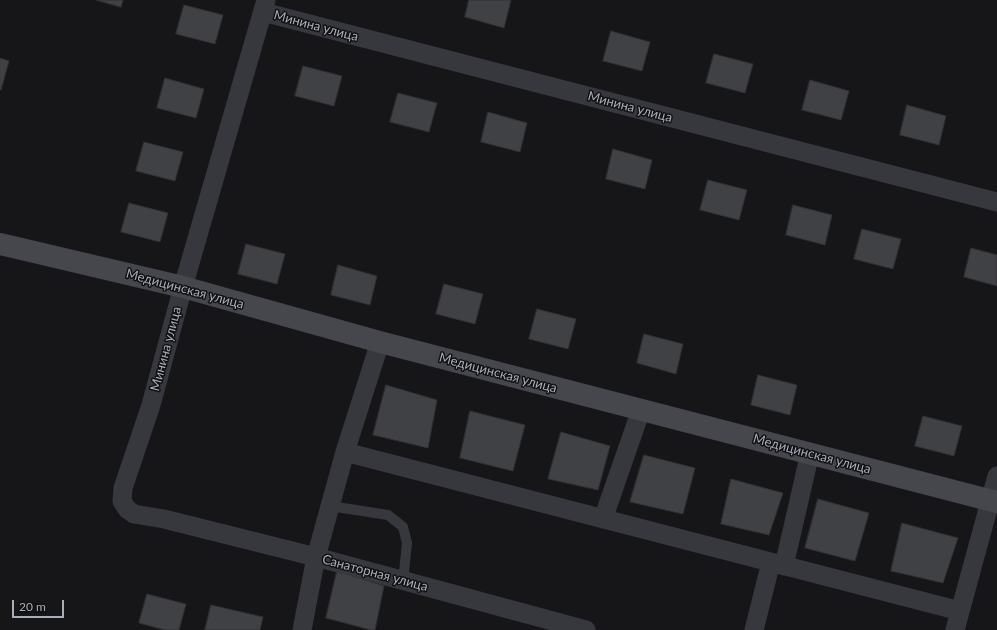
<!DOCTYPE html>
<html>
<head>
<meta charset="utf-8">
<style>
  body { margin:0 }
  #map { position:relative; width:997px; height:630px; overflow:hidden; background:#161618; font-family:Lato,sans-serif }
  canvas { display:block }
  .scale { position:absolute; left:12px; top:600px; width:52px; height:18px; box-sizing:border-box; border:2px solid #a8adb8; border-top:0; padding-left:5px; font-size:12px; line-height:14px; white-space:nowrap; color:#a8adb8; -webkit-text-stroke:3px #111113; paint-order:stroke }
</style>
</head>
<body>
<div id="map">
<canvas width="997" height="630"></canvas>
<div class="scale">20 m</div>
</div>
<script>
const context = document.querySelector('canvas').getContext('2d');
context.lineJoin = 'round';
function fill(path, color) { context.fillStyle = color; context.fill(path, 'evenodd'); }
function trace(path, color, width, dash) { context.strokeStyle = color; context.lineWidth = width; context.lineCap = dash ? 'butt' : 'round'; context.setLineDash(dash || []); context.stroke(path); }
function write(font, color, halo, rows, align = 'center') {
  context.font = font + ' Lato,sans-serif'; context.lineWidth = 3; context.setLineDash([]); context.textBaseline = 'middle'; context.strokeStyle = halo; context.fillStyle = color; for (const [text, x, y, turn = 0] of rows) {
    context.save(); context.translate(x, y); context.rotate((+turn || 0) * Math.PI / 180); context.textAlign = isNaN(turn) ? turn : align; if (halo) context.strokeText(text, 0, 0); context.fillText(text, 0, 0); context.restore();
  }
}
const building = new Path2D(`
  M96,0h27l-2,7z
  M469,0h42l-7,28 -39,-11z
  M184,5l39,10 -8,29 -39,-10z
  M611,31l39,11 -8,29 -39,-10z
  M714,54l39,10 -8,29 -39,-10z
  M0,58l9,3 -8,29h-1z
  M303,66l39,10 -8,30 -39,-10z
  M165,78l39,11 -8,29 -39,-10z
  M810,80l39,11 -8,29 -39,-10z
  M398,93l39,10 -8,29 -39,-10z
  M907,105l39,11 -7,29 -39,-10z
  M488,112l39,11 -7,29 -39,-10z
  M144,142l39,10 -8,29 -39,-10z
  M613,149l39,11 -7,29 -39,-10z
  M708,180l39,10 -8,30 -39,-10z
  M129,203l39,10 -8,29 -39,-10z
  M793,205l39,10 -7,30 -39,-10z
  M862,229l39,10 -8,30 -39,-10z
  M246,244l39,10 -8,30 -39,-10z
  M971,248l26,7v31l-33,-9z
  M338,265l39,11 -7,29 -39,-10z
  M444,284l39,10 -8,30 -39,-10z
  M537,309l39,10 -8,30 -39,-10z
  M644,334l39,10 -7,30 -39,-11z
  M758,375l39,10 -7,30 -39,-10z
  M386,385l51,15 -9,48 -55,-13z
  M470,411l55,14 -12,46 -53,-13z
  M923,416l39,10 -8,30 -39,-10z
  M561,432l49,14 -12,44 -50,-11z
  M644,455l51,13 -12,46 -53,-12z
  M731,479l52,14 -14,42 -48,-11z
  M818,499l51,14 -14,48 -50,-13z
  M902,523l56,15 -15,45 -52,-12z
  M337,571l47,15 -9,44h-4l-45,-12z
  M147,594l39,10 -7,26h-14l-26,-7z
  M211,605l52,12 -3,13h-55z`);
const lane = new Path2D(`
  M330,506l58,9 15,12 4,16 -4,38`);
const street = new Path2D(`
  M266,0l-83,287 -32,118 -28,83 -1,13 5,8 7,5 30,5 152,38 270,73
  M263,12l734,190
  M345,452l615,159
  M603,519l38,-109
  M784,566l26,-113
  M302,630l14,-73 29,-105 35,-110
  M754,630l17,-68
  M955,630l42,-154`);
const secondary = new Path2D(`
  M0,244l183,43 197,55 617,160`);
const streetNames = [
  ["Минина улица",316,26,15],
  ["Минина улица",630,107,15],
  ["Медицинская улица",185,289,15],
  ["Минина улица",166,349,-75],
  ["Медицинская улица",498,373,15],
  ["Медицинская улица",812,454,15],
  ["Санаторная улица",375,573,15]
];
fill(building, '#404145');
trace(building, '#303034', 1);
trace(lane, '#37383d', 10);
trace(street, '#37383d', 19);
trace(secondary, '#45474d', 22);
write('13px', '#a8adb8', '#111113', streetNames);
</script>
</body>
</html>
